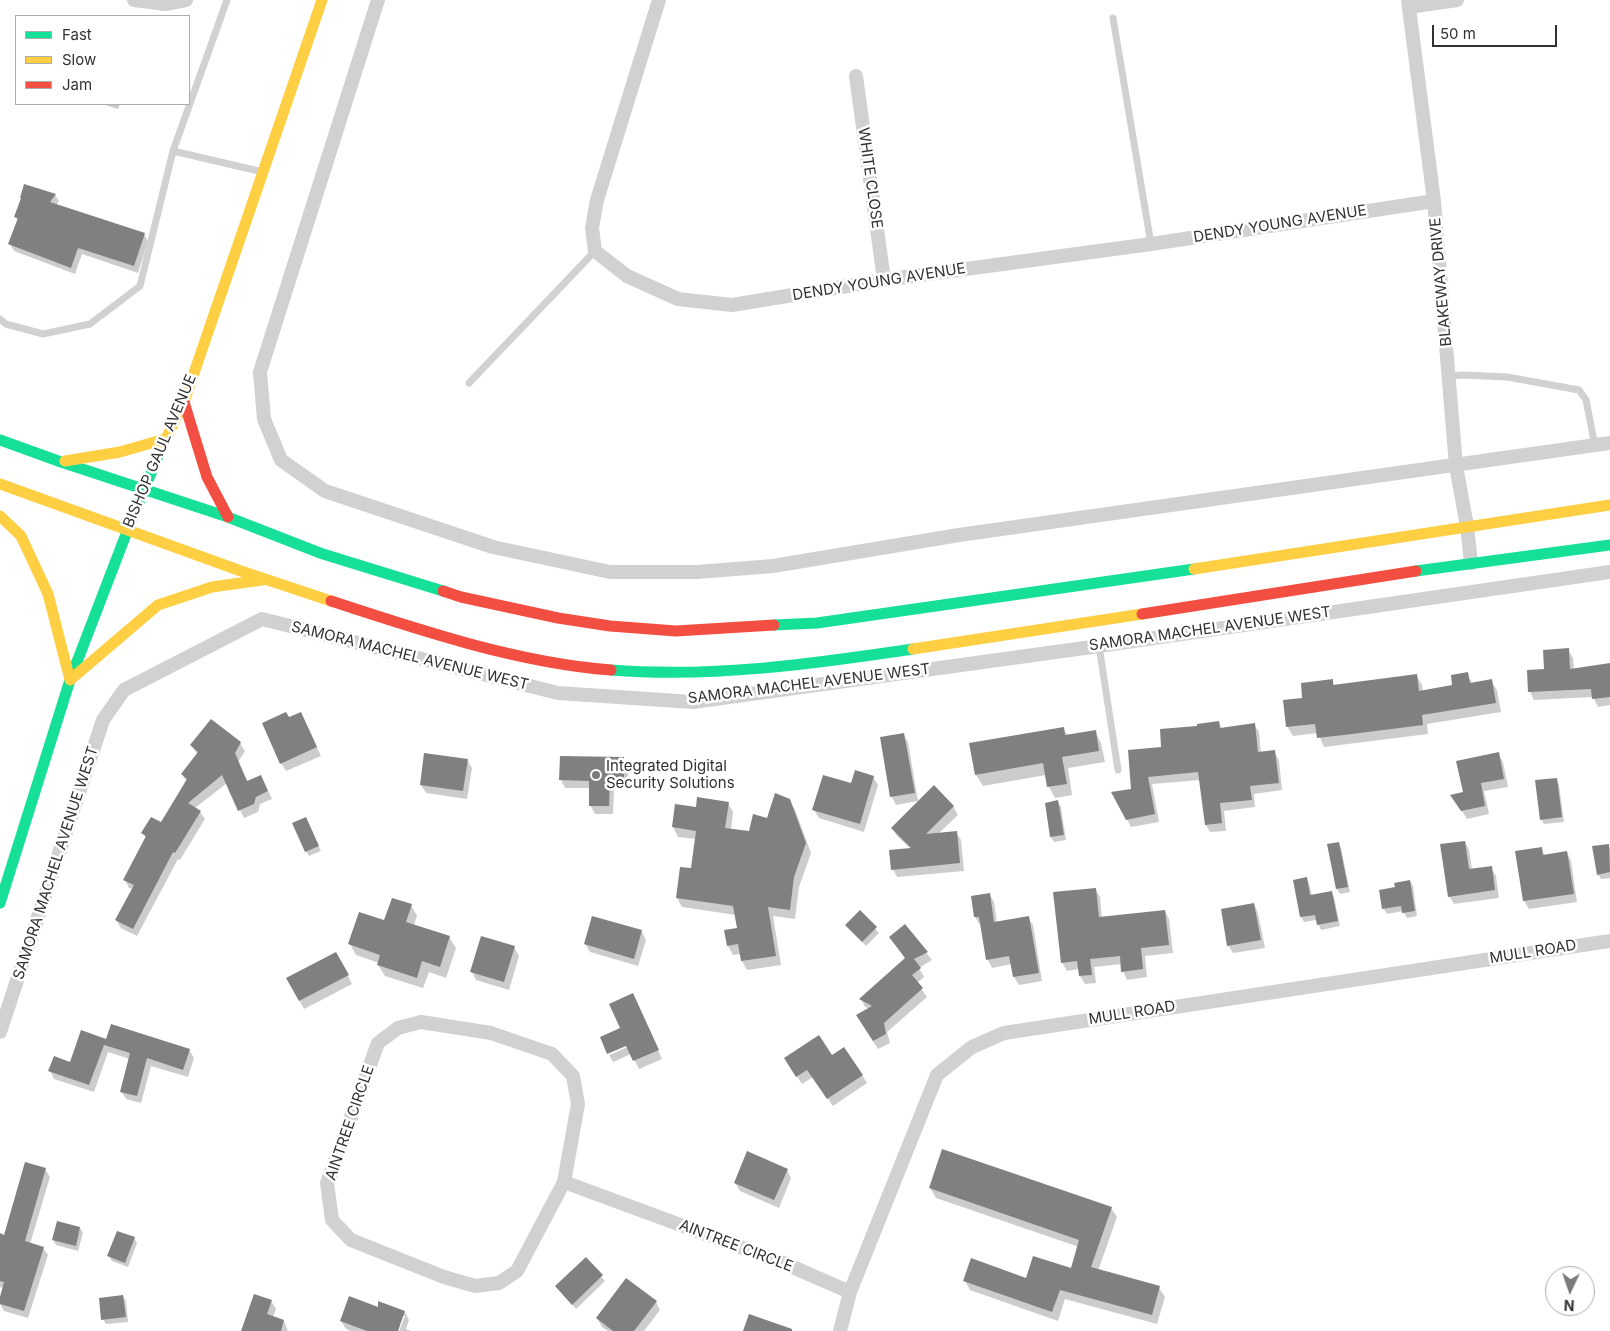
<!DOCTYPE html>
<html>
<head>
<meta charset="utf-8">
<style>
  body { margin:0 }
  #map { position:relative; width:1610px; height:1331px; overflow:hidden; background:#fff; font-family:Inter,sans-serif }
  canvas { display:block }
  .legend { position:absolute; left:15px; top:15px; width:175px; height:90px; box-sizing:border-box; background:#fff; border:1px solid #adadad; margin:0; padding:6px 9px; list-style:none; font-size:15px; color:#323232 }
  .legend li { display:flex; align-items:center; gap:10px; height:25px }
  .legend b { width:25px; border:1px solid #adadad }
  .north { position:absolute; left:1545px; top:1266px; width:50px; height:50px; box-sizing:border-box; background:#fff; border:1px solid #adadad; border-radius:50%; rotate:183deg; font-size:14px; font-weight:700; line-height:20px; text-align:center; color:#323232 }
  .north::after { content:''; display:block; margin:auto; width:18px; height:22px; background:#7a7a7a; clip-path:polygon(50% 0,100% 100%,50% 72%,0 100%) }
  .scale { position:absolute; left:1432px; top:25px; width:125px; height:22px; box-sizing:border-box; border:2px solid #323232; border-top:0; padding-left:6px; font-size:15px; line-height:18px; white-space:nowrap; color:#323232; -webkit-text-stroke:4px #fff; paint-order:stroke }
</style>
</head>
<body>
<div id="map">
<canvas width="1610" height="1331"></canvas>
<ul class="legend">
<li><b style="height:6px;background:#16e098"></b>Fast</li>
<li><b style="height:6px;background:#ffcf43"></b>Slow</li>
<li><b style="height:6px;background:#f24e42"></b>Jam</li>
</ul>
<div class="north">N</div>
<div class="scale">50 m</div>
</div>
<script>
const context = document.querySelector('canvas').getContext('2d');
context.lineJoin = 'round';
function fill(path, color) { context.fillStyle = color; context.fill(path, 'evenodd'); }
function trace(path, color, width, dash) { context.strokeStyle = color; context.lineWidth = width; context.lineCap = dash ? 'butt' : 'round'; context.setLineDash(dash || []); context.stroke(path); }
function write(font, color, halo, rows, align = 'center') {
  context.font = font + ' Inter,sans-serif'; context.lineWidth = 5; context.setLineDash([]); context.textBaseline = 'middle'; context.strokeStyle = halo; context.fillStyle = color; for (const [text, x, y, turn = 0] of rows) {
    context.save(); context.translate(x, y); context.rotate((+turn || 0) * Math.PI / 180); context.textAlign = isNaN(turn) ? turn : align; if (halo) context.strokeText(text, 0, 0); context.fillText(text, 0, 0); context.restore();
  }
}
const shadow = new Path2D(`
  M102,104h18l-2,5z
  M55,195l4,6 -3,4 88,29 4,7 -10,32 -56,-19 -7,20 -61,-23 -4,-7 8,-22 -3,-5z
  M1568,650l5,8 1,11 36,-5v41l-12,2 -5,-10 -59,3 -4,-8 15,-22z
  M1467,674l6,10 18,-3 6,9 4,22 -74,12 1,10 -104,13 -6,-14 -25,3 -6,-10 17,-27 28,-19 3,6 81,-11 6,10 1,6 31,-4z
  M305,721l16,35 -35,15 -5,-8z
  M1219,722l3,7 32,-4 5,7 2,21 13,-1 5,8 3,30 -28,4 1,13 -31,4 2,20 -16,1 -4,-7 -5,-45 -49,4 7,38 -28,5 -4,-8 6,-29 29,-42 37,-21z
  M1063,728l5,8 27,-4 6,11 4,19 -37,6 4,27 -17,3 -6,-11 -3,-12 -63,11 -7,-11z
  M903,734l5,8 10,59 -22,4 -4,-8 -11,-59z
  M240,743l5,8 -7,11 10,20 13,-6 11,23 -12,5 -2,8 -14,6 -17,-35 -32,25 5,4 5,7 -25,41 -2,-1 -41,77 -16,-8 -5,-8 17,-31 -4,-1 -4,-8 21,-41 -3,-6 18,-9 26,-42 -5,-8 16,-19 -7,-10z
  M1498,754l5,8 5,25 -24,4 5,23 -22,5 -10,-16z
  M561,757l62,1 5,8v23h-14l-1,25h-18l-5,-9v-17h-25l-4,-8z
  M467,760l5,8 -5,31 -41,-6 -5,-8z
  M873,777l5,8 -14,47 -45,-14 -5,-8 38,-26z
  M1556,779l3,6 5,37 -20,2 -3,-5z
  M789,800l6,10 16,43 -12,34 -4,32 -22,-3 8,49 -34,5 -5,-9 -1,-7 -8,1 -5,-9 10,-17 -2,-14 -54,-8 -5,-9 15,-28 4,-31 -18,-2 -5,-10 3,-22 21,3 31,-5 5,9 -2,18 19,3 18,-14z
  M1058,802l3,5 5,33 -12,2 -3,-5 -5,-33z
  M953,806l5,9 -20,19 18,-2 5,8 3,31 -67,6 -4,-8 18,-20 -14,-13 -4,-8z
  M309,824l12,27 -12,5 -3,-5z
  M1465,842l4,8 3,20 19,-2 5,8 3,22 -45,6 -5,-8z
  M1338,843l3,5 9,44 -10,2 -3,-5z
  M1608,845l2,3v30l-9,1 -3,-5z
  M1541,848l4,8 22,-4 4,9 6,41 -48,7 -5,-8z
  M1306,878l3,5 3,13 19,-4 3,5 6,29 -19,4 -4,-10 -13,2 -3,-5 -7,-37z
  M1410,881l3,5 4,30 -10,2 -4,-7 -16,3 -3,-5 -4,-18 16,-3z
  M1095,889l5,8 2,21 63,-7 4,8 4,34 -28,3 2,21 -20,3 -4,-9 -1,-7 -28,3 2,16 -11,1 -5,-8 -1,-7 -12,2 -5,-9z
  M989,894l5,8 3,21 31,-5 5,7 9,56 -23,4 -5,-8 -2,-13 -20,4 -4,-8 -7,-36 -1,1 -5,-8z
  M1254,904l4,9 7,35 -32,5 -5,-8z
  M411,905l6,11 -3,10 35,11 7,11 -10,30 -17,-6 -6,16 -38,-12 -7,-11 1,-2 -23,-8 -6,-11z
  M860,912l19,21 -13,13 -19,-21z
  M905,926l27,34 -13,8 5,9 -7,6 10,14 -40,35 3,11 -12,6 -16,-25 8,-15 -5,-2 -4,-8 45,-40 -15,-22z
  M642,932l4,8 -8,26 -48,-14 -5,-8z
  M514,947l5,9 -10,34 -33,-10 -4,-8z
  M340,961l12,23 -48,25 -16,-30z
  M637,1003l25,56 -23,10 -8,-15 -18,8 -4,-7 23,-10z
  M107,1040l82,10 5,8 -6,19 -37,-11 -10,37 -15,-4 -5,-8 9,-32 -22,-7 -14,40 -40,-13 -4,-8 21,-7z
  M790,1066l72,9 5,8 -34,23 -20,-29 -11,7z
  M45,1169l5,8 -20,67 13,4 5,7 -20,63 -24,-7 -4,-7 4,-16 -4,-1v-52l5,1z
  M787,1170l4,8 -12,30 -39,-17 -5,-8z
  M930,1188l181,20 6,9 -19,54 61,17 6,9 -8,27 -92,-25 -7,22 -88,-31 -5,-9 62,-2 45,-9 7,-23 -143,-49z
  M80,1228l3,5 -5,18 -22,-6 -3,-5z
  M134,1238l3,5 -9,24 -16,-6 -3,-5z
  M586,1259l19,22 -29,28 -20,-22z
  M123,1296l3,5 2,21 -22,2 -3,-5z
  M271,1301l5,8 -3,8 11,4 4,10h-46z
  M656,1302l4,8 -16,21h-36l-6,-4 -5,-9z
  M379,1308l26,4 4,8 -3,9 5,2h-12l6,-15h-3l-5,15h-46l-5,-2 -5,-8z`);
const building = new Path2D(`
  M24,184l32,10 -6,8 95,31 -11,33 -56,-18 -7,20 -63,-24 10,-26 -4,-1 7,-19h-1z
  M1569,648l1,21 40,-6v34l-18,2 -1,-10 -63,3 -1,-22 17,-1 -1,-19z
  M1468,672l2,11 22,-4 4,24 -74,12 1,10 -79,10 -27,3 -2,-14 -29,3 -3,-27 19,-2 -1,-15 32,-4v6l84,-11 2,17 33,-6 -1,-10z
  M286,712l3,5 12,-5 16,35 -37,17 -18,-41z
  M211,719l30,23 -6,11 12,28 14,-6 7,16 -12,6 -2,7 -16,7 -16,-36 -34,28 13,8 -26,42 -2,-1 -40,77 -18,-9 19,-35 -11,-5 23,-44 -5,-3 10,-16 10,5 26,-43 -6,-5 17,-22 -8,-7z
  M1219,721l1,7 35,-5 3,29 17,-2 4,33 -29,3 2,14 -32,3 2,20 -17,2 -7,-53 -50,5 7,37 -29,6 -15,-28 20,-3 -3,-39 33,-3 -1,-18 37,-3v-2z
  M1064,727l1,8 31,-5 3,21 -37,6 5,27 -20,3 -4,-24 -68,12 -6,-32z
  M904,733l11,60 -25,4 -10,-60z
  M1499,752l5,27 -23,4 4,23 -24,5 -11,-16 13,-3 -7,-31z
  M424,753l44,6 -5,32 -43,-6z
  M560,756l64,1v24h-14l-1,25h-20v-25l-30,-1z
  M855,770l19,6 -14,48 -48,-14 11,-35 28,8z
  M1557,778l5,39 -22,3 -5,-40z
  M934,785l20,21 -28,28 31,-3 3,32 -69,7 -2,-20 22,-2 -20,-20z
  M775,793l15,6 16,44 -12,34 -4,33 -22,-3 8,49 -35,5 -3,-17 -11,2 -3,-16 13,-2 -4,-22 -57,-8 4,-31 11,1 5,-37 -24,-4 3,-23 21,3 1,-10 32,5 -4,26 24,3 4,-17 14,4z
  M1058,800l6,35 -14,2 -5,-34z
  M306,817l13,29 -14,6 -13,-29z
  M1465,841l4,28 23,-3 3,24 -47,7 -8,-53z
  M1339,842l9,45 -12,2 -9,-45z
  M1609,844l1,28 -13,3 -5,-29z
  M1542,847l1,8 24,-4 7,43 -51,7 -8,-50z
  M1307,877l3,18 22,-4 6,30 -21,4 -2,-10 -15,2 -7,-37z
  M1410,880l5,31 -13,2 -1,-7 -19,3 -3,-19 16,-3 -1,-4z
  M1096,888l3,29 66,-7 4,35 -28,3 2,21 -22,3 -1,-16 -30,3 2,16 -13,1 -2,-15 -16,2 -8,-71z
  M990,893l4,29 35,-6 10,57 -26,4 -4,-21 -23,4 -7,-43h-5l-3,-21z
  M392,898l20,6 -6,18 44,14 -10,31 -18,-6 -5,17 -40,-13 3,-10 -32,-11 11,-32 25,8z
  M1254,903l7,37 -34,6 -6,-37z
  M860,910l17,17 -15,15 -17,-17z
  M592,916l50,14 -8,29 -50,-15z
  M905,924l23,28 -14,7 7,9 -9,7 11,13 -39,35 2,11 -13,7 -17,-26 16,-9 -13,-7 46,-41 -16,-21z
  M481,936l34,10 -11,36 -34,-10z
  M336,952l13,23 -50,26 -13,-23z
  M633,993l26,57 -26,11 -7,-15 -19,8 -7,-17 20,-9 -11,-24z
  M111,1024l79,25 -7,21 -36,-12 -10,38 -17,-4 10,-39 -26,-8 -15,40 -41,-14 6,-15 16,6 11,-32 25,9z
  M819,1035l13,20 12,-8 19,28 -36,24 -20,-29 -11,7 -12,-19z
  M942,1149l170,58 -21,60 69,19 -8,29 -92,-25 -8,22 -89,-31 8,-23 55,20 7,-22 38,12 8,-28 -150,-52z
  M747,1151l41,18 -14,31 -40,-17z
  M25,1162l21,6 -21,73 19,6 -20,64 -24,-7v-7l4,-15 -4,-1v-48l4,2z
  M57,1221l23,6 -4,19 -24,-6z
  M117,1231l18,6 -10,26 -18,-7z
  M586,1257l17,18 -31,30 -17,-19z
  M626,1278l31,23 -23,30h-21l-17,-13z
  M254,1294l18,6 -5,14 17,6 -3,11h-40z
  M123,1295l3,22 -25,3 -2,-22z
  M349,1296l29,11v-6l27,10 -7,20h-31l-27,-10z
  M749,1314l43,15v2h-49z`);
const lane = new Path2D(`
  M1113,18l38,226
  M173,151l90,21
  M0,319l6,5 37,10 47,-10 50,-38 33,-135 54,-151
  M1448,376l16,-1 43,2 72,13 7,10 9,46
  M469,383l126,-132
  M1099,646l19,124`);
const street = new Path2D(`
  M134,0l31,4 21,-4
  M378,0l-118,372 4,47 17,41 44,31 168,56 117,25h87l76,-6 186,-31 651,-92
  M659,0l-62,200 -5,28 3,23 32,25 51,23 54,6 152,-25 267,-36 283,-43
  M1408,0l26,201 22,265 11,60 4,37
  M1409,7l48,-7
  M856,76l28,204
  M421,1022l70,11 61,21 21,22 5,28 -14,78 -47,89 -18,12 -24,3 -31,-9 -93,-37 -19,-20 -5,-37 51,-140 20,-15z
  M0,1032l103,-312 21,-30 138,-71 296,74 135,9 406,-56 511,-74
  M564,1182l217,80 69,30
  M840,1331l10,-39 87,-217 35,-28 32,-14 606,-92`);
const fast = new Path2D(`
  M0,440l61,22 167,55 95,37 120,37
  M1416,571l194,-26
  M774,625l43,-2 377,-54
  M611,670c102,8 201,-6 302,-21
  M0,903l70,-223 58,-151 33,-80`);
const slow = new Path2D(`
  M161,449l23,-47 138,-402
  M65,461l55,-9 45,-13
  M0,484l241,87 90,30
  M0,516l21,20 27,58 22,86 88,-75 54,-18 50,-7
  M1194,569l416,-64
  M913,649l229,-35`);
const jam = new Path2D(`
  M184,402l23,75 21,40
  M443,591l18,6 97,21 52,8 66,5 98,-6
  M331,601c88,29 187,62 280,69
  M1142,614l274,-43`);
const markers = [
  [596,775,5,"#7a7a7a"]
];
const streetNames = [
  ["WHITE CLOSE",870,178,82],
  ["DENDY YOUNG AVENUE",1280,224,-9],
  ["DENDY YOUNG AVENUE",879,282,-9],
  ["BLAKEWAY DRIVE",1441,282,-95],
  ["BISHOP GAUL AVENUE",160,451,-67],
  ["SAMORA MACHEL AVENUE WEST",1210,629,-8],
  ["SAMORA MACHEL AVENUE WEST",410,656,14],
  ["SAMORA MACHEL AVENUE WEST",809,684,-7],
  ["SAMORA MACHEL AVENUE WEST",56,863,-72],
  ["MULL ROAD",1533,952,-9],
  ["MULL ROAD",1132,1013,-9],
  ["AINTREE CIRCLE",350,1123,-71],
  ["AINTREE CIRCLE",736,1246,21]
];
const poiNames = [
  ["Integrated Digital",606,766],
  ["Security Solutions",606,783]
];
fill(shadow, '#0003');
fill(building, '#808080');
trace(lane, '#d1d1d1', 7);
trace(street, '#d1d1d1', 14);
trace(fast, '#16e098', 11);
trace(slow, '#ffcf43', 11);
trace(jam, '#f24e42', 11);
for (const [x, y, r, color] of markers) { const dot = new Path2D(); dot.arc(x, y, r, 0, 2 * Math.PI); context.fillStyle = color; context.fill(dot); trace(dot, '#fff', 2); }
write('15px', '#323232', '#fff', streetNames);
write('15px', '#323232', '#fff', poiNames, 'left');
</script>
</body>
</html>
